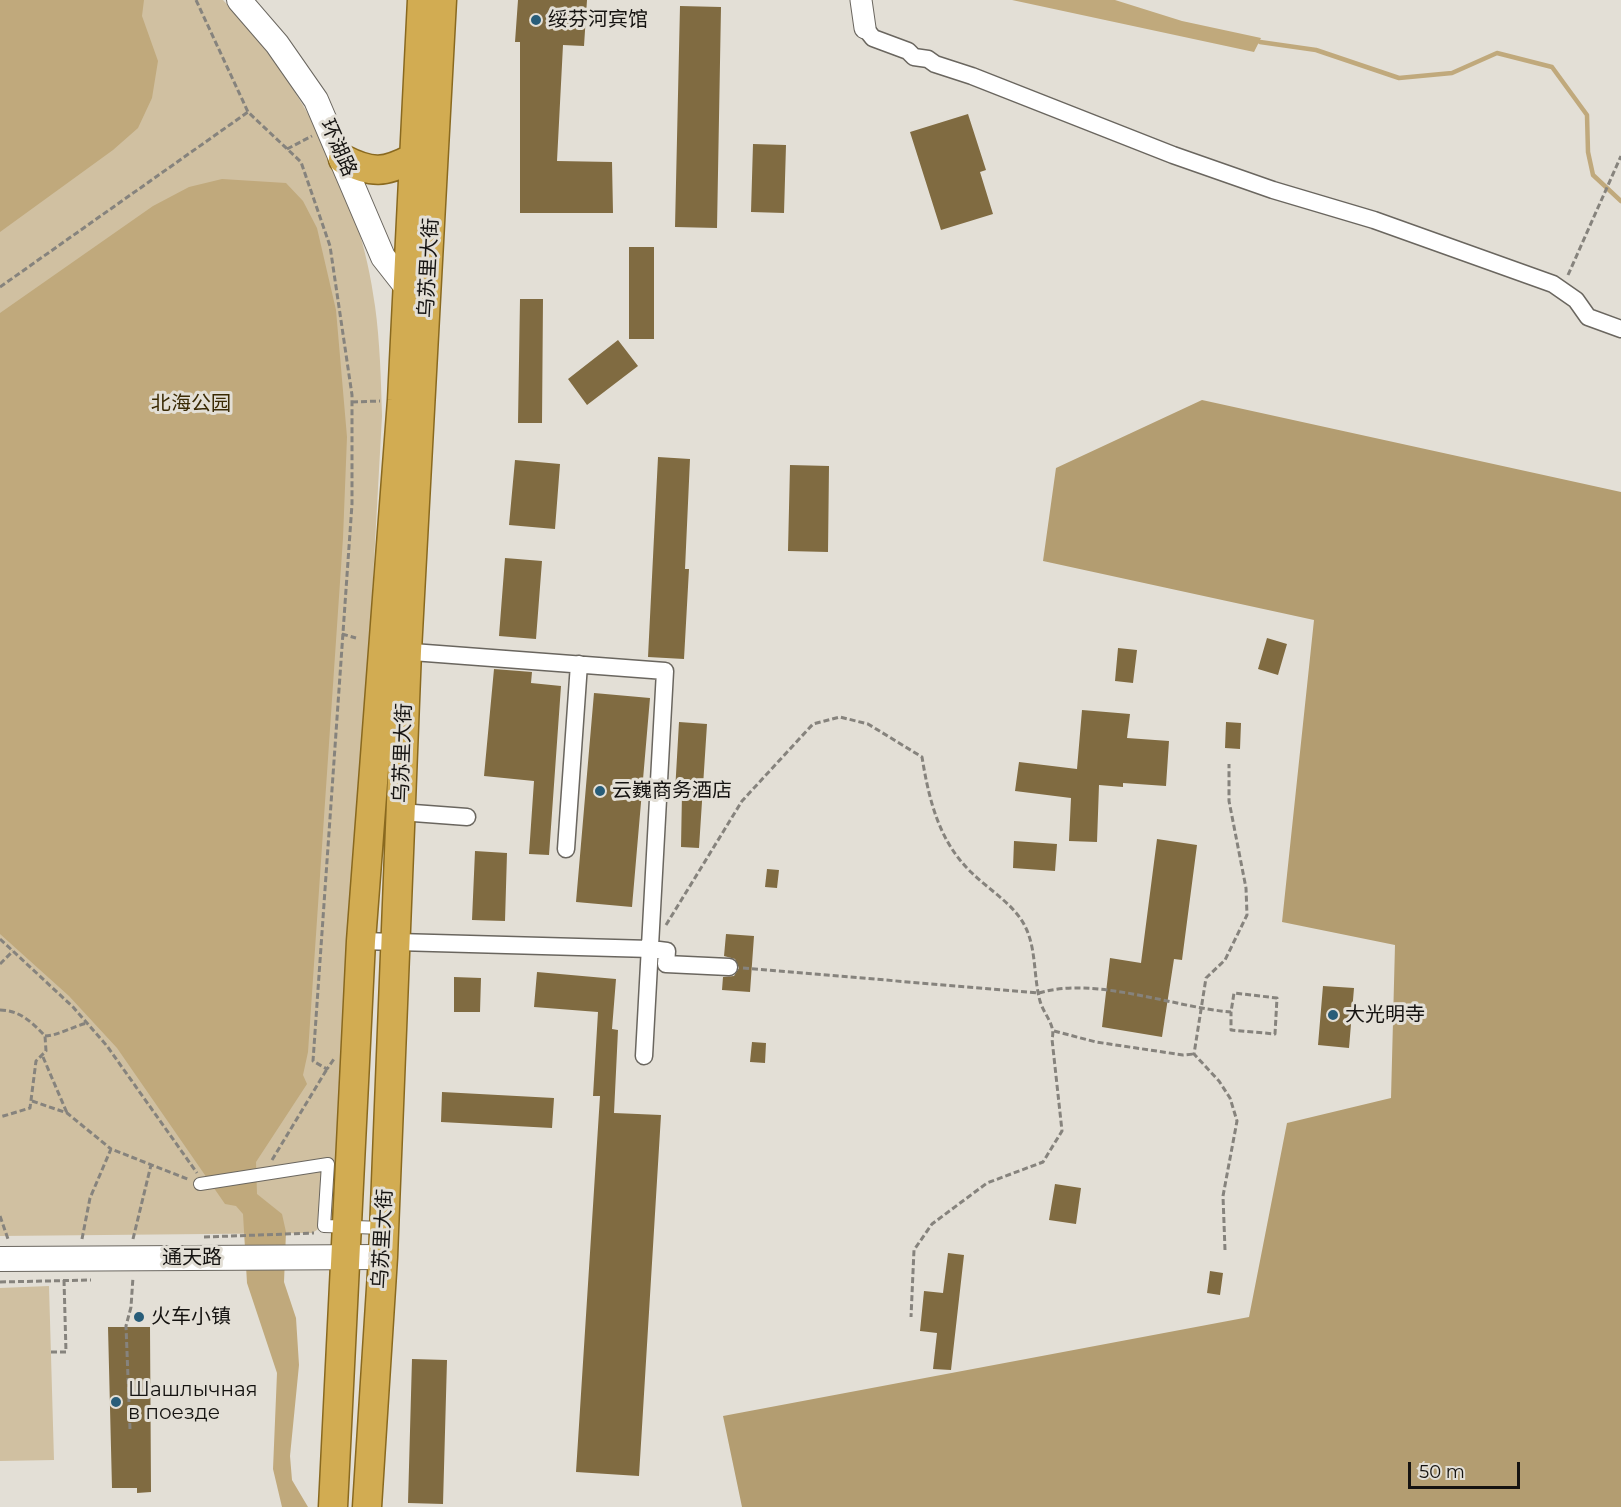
<!DOCTYPE html>
<html>
<head>
<meta charset="utf-8">
<style>
  body { margin:0 }
  #map { position:relative; width:1621px; height:1507px; overflow:hidden; background:#e3dfd6; font-family:Montserrat,sans-serif }
  canvas { display:block }
  .scale { position:absolute; left:1408px; top:1462px; width:112px; height:27px; box-sizing:border-box; border:3px solid #151311; border-top:0; padding-left:8px; font-size:18px; line-height:21px; white-space:nowrap; color:#151311; -webkit-text-stroke:4px #e3dfd6; paint-order:stroke }
</style>
</head>
<body>
<div id="map">
<canvas width="1621" height="1507"></canvas>
<div class="scale">50 m</div>
</div>
<script>
const context = document.querySelector('canvas').getContext('2d');
context.lineJoin = 'round';
function fill(path, color) { context.fillStyle = color; context.fill(path, 'evenodd'); }
function trace(path, color, width, dash) { context.strokeStyle = color; context.lineWidth = width; context.lineCap = dash ? 'butt' : 'round'; context.setLineDash(dash || []); context.stroke(path); }
function write(font, color, halo, rows, align = 'center') {
  context.font = font + ' Montserrat,"Noto Sans SC",sans-serif'; context.lineWidth = 6; context.setLineDash([]); context.textBaseline = 'middle'; context.strokeStyle = halo; context.fillStyle = color; for (const [text, x, y, turn = 0] of rows) {
    context.save(); context.translate(x, y); context.rotate((+turn || 0) * Math.PI / 180); context.textAlign = isNaN(turn) ? turn : align; if (halo) context.strokeText(text, 0, 0); context.fillText(text, 0, 0); context.restore();
  }
}
const green = new Path2D(`
  M0,0h223c78,82 138,193 152,306 5,36 6,74 7,110l-43,779 -8,26 -19,12 -312,3z
  M49,1286l5,174 -54,1v-173z`);
const forest = new Path2D(`
  M1202,400l419,92v1015h-879l-19,-91 526,-99 38,-194 104,-25 4,-153 -113,-23 32,-302 -271,-59 13,-93z`);
const water = new Path2D(`
  M0,0h144l-2,16 16,45 -6,37 -14,30 -25,22 -113,82z
  M1012,0h103l67,21 79,17 -7,14z
  M222,179l64,4 17,18 14,27 19,82 11,127 -4,101 -35,514 -5,23 4,9 -51,78 1,32 25,20 4,18 -2,50 12,36 3,47 -9,91 2,24 16,27h-26l-9,-38 4,-96 -30,-90 -4,-69 -7,-8 -11,-2 -108,-156 -48,-52 -69,-62v-621l153,-107 36,-19z`);
const stream = new Path2D(`
  M1260,42l56,8 83,28 53,-5 45,-20 55,14 35,48 1,37 5,23 28,26`);
const building = new Path2D(`
  M518,0h69l-3,46 -21,-1 -6,116 55,1 1,51h-93v-171h-5z
  M680,6l41,1 -4,221 -42,-1z
  M968,114l18,56 -6,2 13,42 -52,16 -31,-98z
  M753,144l33,1 -2,68 -33,-1z
  M629,247h25v92h-25z
  M520,299h23l-1,124h-24z
  M618,340l20,26 -51,39 -19,-26z
  M658,457l32,2 -5,110h4l-5,90 -36,-2z
  M515,460l45,4 -5,65 -46,-4z
  M790,465l39,1 -1,86 -40,-1z
  M505,558l37,3 -6,78 -37,-3z
  M1267,638l20,6 -9,31 -20,-6z
  M1118,648l19,2 -4,33 -18,-2z
  M494,669l38,3 -1,11 30,3 -12,169 -20,-1 5,-73 -50,-5z
  M594,693l56,5 -18,209 -56,-5z
  M1082,710l48,4 -3,24 42,3 -3,45 -43,-3v4l-24,-2 -2,57 -28,-1 2,-43 -56,-7 4,-29 58,7z
  M679,722l28,2 -8,124 -18,-1 1,-54 -7,-1z
  M1226,722l15,1 -1,26 -15,-1z
  M1157,839l40,6 -15,115 -8,-1 -12,78 -60,-10 8,-69 31,5z
  M1014,841l43,3 -2,27 -42,-3z
  M475,851l32,2 -2,68 -33,-1z
  M767,869l12,1 -2,18 -12,-1z
  M726,934l28,2 -4,56 -28,-2 1,-13 11,-1 5,-8 -4,-9 -11,-3z
  M537,972l79,7 -4,50 6,1 -4,83 47,2 -22,361 -63,-4 24,-376h-7l5,-84 -64,-5z
  M454,977l27,1 -1,34h-26z
  M1323,986l31,2 -5,60 -31,-3z
  M752,1042l14,1 -1,20 -15,-1z
  M442,1092l112,6 -2,30 -111,-6z
  M1055,1184l26,4 -5,36 -27,-4z
  M948,1253l16,2 -13,115 -18,-1 4,-36 -17,-2 4,-40 19,2z
  M1210,1271l13,2 -3,22 -13,-2z
  M108,1327h42l1,165 -14,1v-5h-25z
  M412,1359l35,1 -4,144 -35,-1z`);
const path = new Path2D(`
  M196,0l52,112
  M287,149l25,-13
  M1568,275l53,-119
  M0,287l248,-175 53,50 29,84 22,149v109l-39,557 14,8 7,-10
  M352,402l28,-1
  M342,634l14,4
  M666,925l76,-124 71,-77 27,-7 28,7 54,33c7,43 17,85 50,116 19,19 46,33 56,60 8,21 6,46 12,68 4,14 16,24 12,38l10,92 -19,31 -56,21 -55,41 -18,26 -3,67
  M0,939l73,68 34,39 90,127
  M0,964l13,-13
  M743,968l296,25c57,-17 133,14 192,19l3,-19 43,5 -2,36 -44,-4v-18
  M0,1010c19,0 32,12 45,26l1,15 -10,10 -6,47 -30,9
  M1054,1031l42,11 87,13 11,-1
  M45,1036c12,0 29,-10 42,-13
  M43,1057l24,56
  M32,1101l35,12 44,36
  M272,1160l55,-91
  M0,1216l8,23
  M204,1237l110,-4
  M82,1239l8,-41 21,-49 79,31
  M133,1239l18,-74
  M1225,1250l-2,-54 14,-75 -7,-23 -11,-17 -25,-27 12,-76 19,-18 22,-45 -1,-27 -17,-87v-37
  M0,1282l91,-2
  M51,1352h15l-2,-72
  M130,1429l-4,-103 5,-19 2,-30`);
const pedestrian = new Path2D(`
  M200,1184l128,-20 -4,62 60,2`);
const minor = new Path2D(`
  M865,28l8,10 35,13 6,6 14,2 7,5 37,12 201,79 100,35 101,30 179,64 23,16 12,17 33,12
  M399,651l266,20 -21,385
  M400,812l67,5
  M566,849l13,-185
  M361,941l290,8 16,2 -1,13 63,3`);
const tertiary = new Path2D(`
  M861,0l4,28`);
const secondary = new Path2D(`
  M239,0l38,44 39,56 67,157 22,28 15,8
  M0,1259l383,-2`);
const trunk = new Path2D(`
  M343,159c29,15 42,14 70,-1
  M333,1507l28,-566 41,-541 20,-400
  M367,1507l16,-250 24,-606 35,-651`);
const markers = [
  [536,20,6,"#285d79"],
  [600,791,6,"#285d79"],
  [1333,1015,6,"#285d79"],
  [139,1317,6,"#285d79"],
  [116,1402,6,"#285d79"]
];
const poiNames = [
  ["绥芬河宾馆",548,20],
  ["云巍商务酒店",612,791],
  ["大光明寺",1345,1015],
  ["火车小镇",151,1317],
  ["Шашлычная",128,1390],
  ["в поезде",128,1413]
];
const streetNames = [
  ["环湖路",338,148,66],
  ["乌苏里大街",429,268,-87],
  ["乌苏里大街",403,753,-88],
  ["乌苏里大街",383,1239,-87],
  ["通天路",192,1258]
];
const parkNames = [
  ["北海公园",191,404]
];
fill(green, '#d0c0a1');
fill(forest, '#b39d71');
fill(water, '#c0a97c');
trace(stream, '#c0a97c', 4.5);
fill(building, '#806b41');
trace(pedestrian, '#6a665f', 14);
trace(minor, '#6a665f', 19);
trace(tertiary, '#6a665f', 23);
trace(secondary, '#6a665f', 26);
trace(trunk, '#89691f', 31);
trace(path, '#86837d', 3, [6, 3]);
trace(pedestrian, '#fff', 12);
trace(minor, '#fff', 16);
trace(tertiary, '#fff', 21);
trace(secondary, '#fff', 24);
trace(trunk, '#d2ac52', 28);
for (const [x, y, r, color] of markers) { const dot = new Path2D(); dot.arc(x, y, r, 0, 2 * Math.PI); context.fillStyle = color; context.fill(dot); trace(dot, '#e3dfd6', 2); }
write('20px', '#151311', '#e3dfd6', poiNames, 'left');
write('20px', '#151311', '#e3dfd6', streetNames);
write('20px', '#3a2a04', '#e3dfd6', parkNames);
</script>
</body>
</html>
